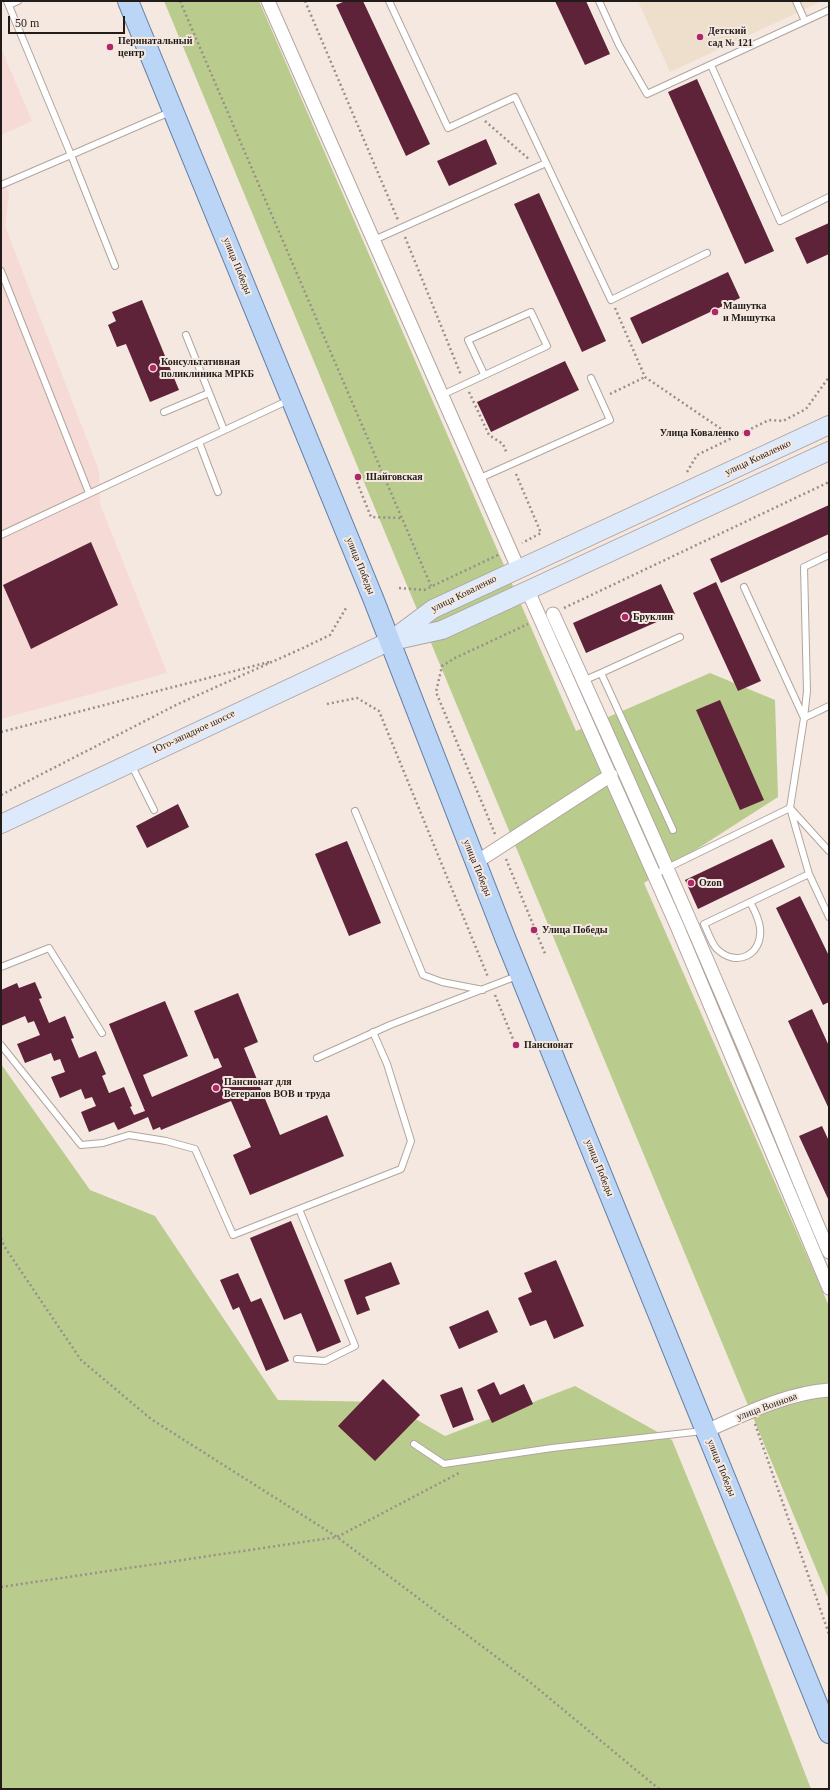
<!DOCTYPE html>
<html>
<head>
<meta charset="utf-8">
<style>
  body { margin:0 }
  #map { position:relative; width:830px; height:1790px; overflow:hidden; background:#f5e8e0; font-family:Georgia,serif }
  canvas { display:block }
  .frame { position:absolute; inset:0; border:2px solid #211c19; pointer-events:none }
  .scale { position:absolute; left:8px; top:16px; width:117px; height:18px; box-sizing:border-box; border:2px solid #211c19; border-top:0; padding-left:5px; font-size:12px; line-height:14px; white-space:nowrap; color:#211c19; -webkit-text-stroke:3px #f5e8e0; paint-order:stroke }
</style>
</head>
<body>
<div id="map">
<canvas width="830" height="1790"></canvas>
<div class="frame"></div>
<div class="scale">50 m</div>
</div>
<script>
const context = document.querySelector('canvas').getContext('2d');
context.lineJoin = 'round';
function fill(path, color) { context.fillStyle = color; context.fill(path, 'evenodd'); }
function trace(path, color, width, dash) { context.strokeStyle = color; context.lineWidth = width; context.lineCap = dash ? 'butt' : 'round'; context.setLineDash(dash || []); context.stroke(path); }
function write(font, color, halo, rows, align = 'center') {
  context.font = font + ' Georgia,serif'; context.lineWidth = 4; context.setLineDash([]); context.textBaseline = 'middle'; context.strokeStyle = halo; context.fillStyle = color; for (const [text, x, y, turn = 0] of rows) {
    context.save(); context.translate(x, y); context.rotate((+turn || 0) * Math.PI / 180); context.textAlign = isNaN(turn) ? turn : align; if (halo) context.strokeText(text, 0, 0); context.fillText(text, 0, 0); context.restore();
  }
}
const education = new Path2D(`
  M638,1h184l-152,71z`);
const medical = new Path2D(`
  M1,48l31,73 -31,14z
  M1,175l8,19 -4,32 94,245 1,33 67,169 -166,46z`);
const green = new Path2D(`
  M164,1h95l317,730 134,-58 65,27 3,97 -134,86 185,423v294z
  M1,1064l89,126 65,26 123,184 108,2 59,34 130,-50 97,54 71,173 68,176h-810z`);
const building = new Path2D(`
  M345,1h18l67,143 -24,12 -70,-151z
  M555,1h31l24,53 -25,11z
  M697,79l77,172 -29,13 -77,-172z
  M486,139l11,25 -48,22 -12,-25z
  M539,193l67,148 -24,11 -68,-148z
  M829,223v31l-22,10 -12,-26z
  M728,272l12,26 -98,46 -12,-26z
  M142,300l37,90 -29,12 -24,-58 -9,3 -9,-22 8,-4 -4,-9z
  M565,361l14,29 -88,42 -14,-30z
  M829,505v29l-108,49 -11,-24z
  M91,542l27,63 -87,44 -28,-64z
  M716,582l45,99 -23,10 -45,-98z
  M661,584l14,30 -89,39 -13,-30z
  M720,700l44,100 -24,10 -44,-100z
  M178,804l11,23 -42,21 -11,-22z
  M772,839l13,28 -87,42 -13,-29z
  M347,841l34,82 -32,13 -34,-82z
  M800,896l29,60v46l-6,3 -47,-97z
  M35,982l7,16 -3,1 10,24 16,-7 9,22 -3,1 8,19 17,-7 10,23 -4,2 7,17 15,-6 8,19 -2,1 4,8 11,-4 -36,-87 56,-23 23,55 -45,19 9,22 70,-30 -4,-9 -4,1 -20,-48 44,-18 20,49 -14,6 36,87 47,-20 17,41 -94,39 -17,-40 18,-8 -20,-46 -70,29 -1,-3 -7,3 -5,-13 -30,13 -4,-8 -25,10 -8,-20 15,-6 -4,-9 -7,2 -4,-10 -21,9 -9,-21 14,-5 -5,-13 -6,2 -3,-8 -26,10 -8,-19 23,-9 -6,-14 -6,2 -3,-7 -24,10v-36l16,-7 2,5z
  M812,1009l17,37v63l-41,-88z
  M822,1126l7,15v60l-30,-65z
  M291,1221l50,121 -24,10 -16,-39 -17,7 -34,-82z
  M556,1260l28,66 -30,13 -8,-19 -16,6 -12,-28 14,-6 -8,-19z
  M391,1262l9,22 -35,13 5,13 -13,5 -13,-35z
  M238,1273l13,29 10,-4 28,63 -23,10 -27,-64 -6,3 -13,-30z
  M488,1310l10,22 -39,17 -10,-22z
  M383,1379l37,36 -45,46 -37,-35z
  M494,1382l6,13 24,-11 9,20 -41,19 -15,-33z
  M462,1387l12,33 -21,8 -13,-33z`);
const path = new Path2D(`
  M180,1l251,585
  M305,1l93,219
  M485,121l45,39
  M405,237l56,138
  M615,308l30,69 88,60
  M469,392l20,43 14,9 4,10
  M610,394l35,-17
  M687,472l10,-17 72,-35 14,1 23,-12 23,-32
  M516,474l25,59 -19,10
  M357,482l14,35 30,1
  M399,588l25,2 74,-35
  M564,608l265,-126
  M327,704l30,-6 22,13 109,266
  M1,732l268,-70
  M1,795l177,-91 125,-56 27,-13 16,-27
  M495,834l-59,-142 6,-26 13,-8 73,-34
  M506,859l40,97
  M495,995l18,44
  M1,1238l3,8 77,114 70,59 186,118 194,146 128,106
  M755,1424l74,210
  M1,1587l336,-50 122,-64`);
const lane = new Path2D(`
  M389,1l59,127 67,-31 96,203 96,-47
  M599,1l20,44 28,49 182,-84
  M796,1l9,20
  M9,5l9,-4
  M711,65l69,156 49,-24
  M1,185l70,-30 -64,-154
  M374,240l172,-77
  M115,266l-44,-111 99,-43
  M1,271l88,222
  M186,335l38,95
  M442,395l105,-49 -16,-34 -63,28 16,34
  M164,412l45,-19
  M199,442l19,50
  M478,479l132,-59 -19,-42
  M1,535l288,-135
  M744,587l60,131 -14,90 19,66 20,43
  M601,673l79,-36
  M583,681l18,-8 72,157
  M804,718l3,-27 -3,-124 25,-12
  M804,718l25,-12
  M131,764l23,46
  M355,811l68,164 19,7 41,8
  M653,875l137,-67 39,43
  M750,902c5,9 9,17 10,26 3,27 -24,40 -43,21 -6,-6 -9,-17 -13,-25l105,-50
  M1,967l48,-19 53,85
  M1,1045l80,100 22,-2 26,-8 37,6 29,8 38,86 168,-66 10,-28 -24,-77 -14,-32
  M317,1058l73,-33 127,-49
  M297,1359l28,2 30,-15 -56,-137
  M414,1444l30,20 108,-16 151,-17`);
const street = new Path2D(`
  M268,1l250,567
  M528,591l149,335 152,362
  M553,614c65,142 128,284 189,428 30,70 57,141 87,210
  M475,863l136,-88
  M706,1431c39,-17 80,-38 123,-41`);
const secondary = new Path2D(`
  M394,638l39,-29 396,-184
  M1,824l387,-182 54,-12 387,-179`);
const primary = new Path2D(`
  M128,1l245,597 133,342 323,793`);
const markers = [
  [700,37,4,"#b02768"],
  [110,47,4,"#b02768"],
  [715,312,4,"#b02768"],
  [153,368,4,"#b02768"],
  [747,433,4,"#b02768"],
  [358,477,4,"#b02768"],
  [625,617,4,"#b02768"],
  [691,883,4,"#b02768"],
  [534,930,4,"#b02768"],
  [516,1045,4,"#b02768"],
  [216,1088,4,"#b02768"]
];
const poiNames = [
  ["Детский",708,31],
  ["сад № 121",708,43],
  ["Перинатальный",118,41],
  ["центр",118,53],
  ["Машутка",723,306],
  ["и Мишутка",723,318],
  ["Консультативная",161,362],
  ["поликлиника МРКБ",161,374],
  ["Улица Коваленко",739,433,"right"],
  ["Шайговская",366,477],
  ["Бруклин",633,617],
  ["Ozon",699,883],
  ["Улица Победы",542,930],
  ["Пансионат",524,1045],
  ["Пансионат для",224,1082],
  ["Ветеранов ВОВ и труда",224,1094]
];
const streetNames = [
  ["улица Победы",237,266,68],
  ["улица Коваленко",758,458,-25],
  ["улица Победы",360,566,68],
  ["улица Коваленко",464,594,-26],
  ["Юго-западное шоссе",194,732,-25],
  ["улица Победы",477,868,68],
  ["улица Победы",599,1168,68],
  ["улица Воинова",767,1407,-20],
  ["улица Победы",721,1468,68]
];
fill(education, '#eedecc');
fill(medical, '#f5dad6');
fill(green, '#bacc8d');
fill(building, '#5e2339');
trace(lane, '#b1a59e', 8);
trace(street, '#b1a59e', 15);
trace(secondary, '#b1a59e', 20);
trace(primary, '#6782a6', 22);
trace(path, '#998f8a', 2.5, [2, 3]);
trace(lane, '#fff', 6);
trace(street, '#fff', 13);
trace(secondary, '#ddeafb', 18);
trace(primary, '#bbd5f7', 20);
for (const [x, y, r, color] of markers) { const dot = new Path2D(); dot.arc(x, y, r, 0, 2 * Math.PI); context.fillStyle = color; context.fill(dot); trace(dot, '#f5e8e0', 1.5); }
write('bold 10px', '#211c19', '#f5e8e0', poiNames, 'left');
write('10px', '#211c19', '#f5e8e0', streetNames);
</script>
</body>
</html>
